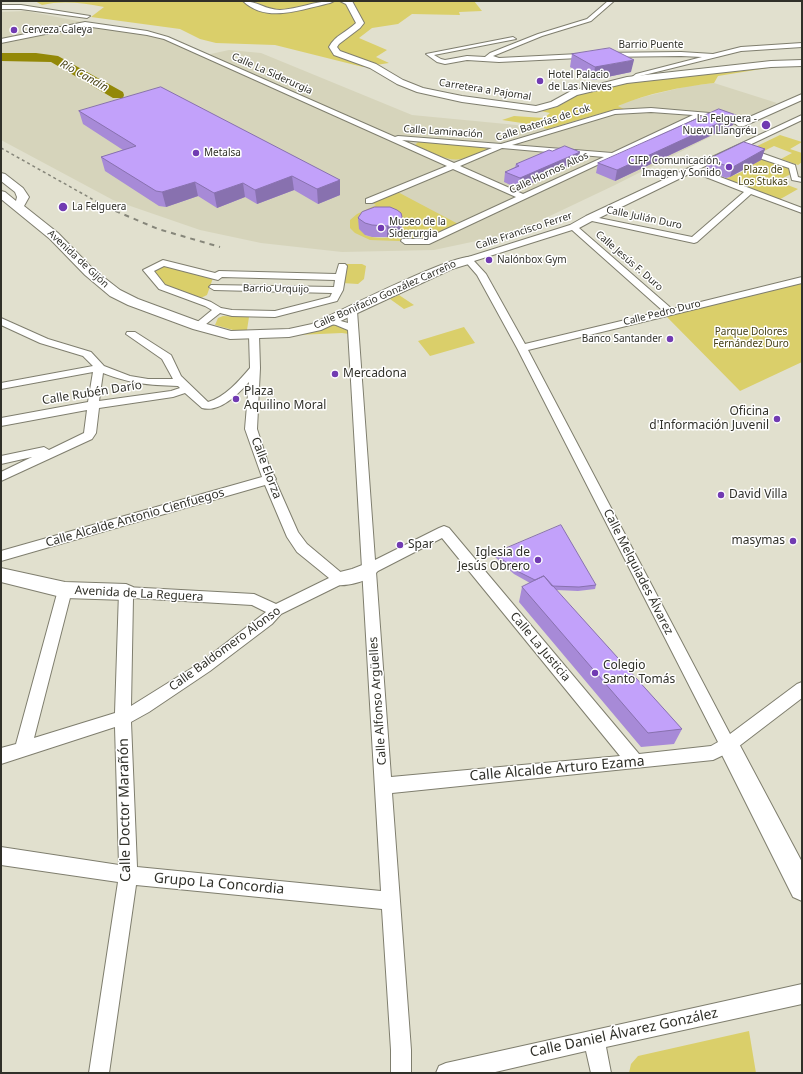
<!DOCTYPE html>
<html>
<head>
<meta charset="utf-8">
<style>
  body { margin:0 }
  #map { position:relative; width:803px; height:1074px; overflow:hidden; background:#e1e0ce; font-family:"Noto Sans",sans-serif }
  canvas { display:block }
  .frame { position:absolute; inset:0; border:2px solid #303029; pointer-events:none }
</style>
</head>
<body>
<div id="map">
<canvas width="803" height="1074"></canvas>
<div class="frame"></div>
</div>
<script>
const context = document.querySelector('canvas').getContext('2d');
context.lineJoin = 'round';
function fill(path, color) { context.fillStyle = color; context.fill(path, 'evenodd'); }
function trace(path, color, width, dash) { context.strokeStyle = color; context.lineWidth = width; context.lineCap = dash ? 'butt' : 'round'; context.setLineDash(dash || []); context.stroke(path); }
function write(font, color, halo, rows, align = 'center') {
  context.font = font + ' "Noto Sans",sans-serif'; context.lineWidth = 3; context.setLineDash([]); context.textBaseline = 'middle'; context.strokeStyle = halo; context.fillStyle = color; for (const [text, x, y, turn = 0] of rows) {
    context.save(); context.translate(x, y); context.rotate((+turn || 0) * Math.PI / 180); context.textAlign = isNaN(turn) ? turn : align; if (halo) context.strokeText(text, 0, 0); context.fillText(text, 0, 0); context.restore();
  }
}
const built = new Path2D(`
  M26,11l140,27 40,17 23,-5 32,3 151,62 136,13 58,-16 23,-11 18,-5 41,-10 26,-3 63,20 -162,82 -101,48 -80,17 -92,2 -81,-9 -61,-13 -87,-30 -112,-60v-128z`);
const green = new Path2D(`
  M35,1h439l8,10 -23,1 1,3 -48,-1 -14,10 -26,4 -13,10 28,12 -11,7 13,6 -26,4 -88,-22 -59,-2 -16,-4 -20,-10 -89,-12 13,-10c-20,-4 -42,-7 -62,-2z
  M786,65l-68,11 -4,7c-33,4 -66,10 -96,23l6,3 -18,3 -59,17 -12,-4 -33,-5 12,-4 30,2 6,-5 -9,-2 16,-4 21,-12 41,-12z
  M780,135l22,7 -12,7 12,4v9l-4,3 -17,-6 11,-6 -18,-7 -12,6 -11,-3z
  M418,142l67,5 2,2c-33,18 -40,10 -72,-4z
  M764,158l27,11v5l-14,7 21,8 -21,12 -55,-21 22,-9 -2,-2z
  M394,190l68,36 -36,16 -56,-2 -15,-7 -5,-5v-8l7,-6 19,-9 -7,-4zM401,224l1,4c-7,13 -26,11 -37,7z
  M345,264h17l4,2 -2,13 -6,5 -16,-1z
  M163,265l50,13 -6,17 -8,4 -35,-13 -13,-16z
  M802,280v82l-62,29 -77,-78z
  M399,295l15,10 -10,4 -14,-10z
  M223,316l26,1 -2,13h-14l-18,-5 3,-7z
  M332,324l15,6 2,4 -7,-1 -45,2 16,-3z
  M464,327l11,16 -45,13 -12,-15z
  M749,1031l7,42h-127l2,-9 7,-8z`);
const river = new Path2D(`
  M1,53h35l22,3 65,36 1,3 -1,3h-10l-62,-36 -50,-1z`);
const street = new Path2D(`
  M608,1h6l-23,20 -49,15 -49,20 6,2 100,-5 82,-1 32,2 28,-7 61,-4v4l-61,4 -101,25 -1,4 -2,1 -5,-4 4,-3 66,-17 -21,-1 -82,1 -100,5 -32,-2 -22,4 -8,-2 -11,-8 87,-17 3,2 -82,16 7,4 4,1 22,-4 18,1 5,-4 48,-19 49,-15z
  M1,5h20l69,11 -3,2 -66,-9h-20z
  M85,22l62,9 21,6 227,100 3,-1 103,8 114,-34 36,-2 70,6 23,10 -3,2 -21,-8 -20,-3 -3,3 -268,126h-24l-4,-3 1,-2h23l91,-42 -63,-28 -81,34h-6v-4l81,-33 -283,-127 -17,-4 -62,-9 -84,17v-4zM651,112l42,3 -81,38 -100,-8 103,-31zM402,140l90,8 -38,15zM502,148l102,9 -81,37 -63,-28z
  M802,115v5l-103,49 103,39v5l-51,-19 -54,48 -3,1 -102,-22 -13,7 93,81 130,-32v6l-274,67 202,384 67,-50 5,-2v16l-68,52 -21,10 -321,33 19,257v23h-20v-23l-9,-141 -246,-24 -27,188h-20l29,-191 -117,-17v-18l118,18 -4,-138 -114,37v-16l15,-4 42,-154 2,-4 5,-1 5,1 2,4 -38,148 81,-25 4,-121 2,-4 5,-1 128,7 22,10 53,-26 -32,-26 -10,-15 -22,-52 -264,76v-10l261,-74 -17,-48 4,-47c-11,12 -29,31 -47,26l-17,-15 -12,4 -74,11 -3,25 -4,6 -91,42v-9l31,-15 -31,7v-8l43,-9 5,3 35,-17 3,-23 -86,16v-8l87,-16 5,-30 -92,17v-6l92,-17 -10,-10 -43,-13 -39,-18v-7l47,21 43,13 13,14 26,10 18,3h25l-11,-20 -36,-25 1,-2h8l36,23 10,21 27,26c17,-5 31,-21 42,-34l-1,-33 5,-3 5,3 1,33 -3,61 12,37 7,13 -1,1 23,52 9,12 37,31 2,4 -2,4 -63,31 -9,10 -62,47 -61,41 -18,10 6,145 244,24 -33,-561 -12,-5 -9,-2 -2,-2 5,-3 18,5 -1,-12 2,-2 3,-1 5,3 18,249 64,-32 5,-2 5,2 190,226 72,-8 7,-4 -201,-394 -40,-73 -13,-15 1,-2 105,-33 16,-9zM693,172l51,20 -52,45 -93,-19zM572,230l91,81 -138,33 -39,-70 -12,-13zM103,373c29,11 45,12 75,13l2,2 -9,3 -72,10zM442,538l178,218 -229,21 -15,-205zM133,598l119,7 14,7 -66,51 -69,43z
  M744,149h6l45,16 3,12 4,1v4l-10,-2 -3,-12 -45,-15z
  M163,260l52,13 4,-2 117,3 3,-10h6l2,2 -4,24 -6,11 -62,16 -43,-1 -12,-3 -19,15h-6l-2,-2 2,-2 17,-14 -7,-4 -46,-17 -16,-19zM164,266l54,14 4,-3 113,3 -1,7 -123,-2 -2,2 5,3 118,3 -2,4 -55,14 -43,-1 -11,-2 -10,-6 -46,-17 -11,-14z
  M802,984v20l-196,43 5,26h-20l-5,-22 -95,22h-55l3,-7 7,-3z`);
const secondary = new Path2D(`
  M243,1c14,0 23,9 37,9 18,-1 35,-9 54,-9l-4,2c-28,6 -63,21 -87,-2z
  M340,1h12l12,22 -4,5 -21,16 -2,3 3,4 36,13 27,16 20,8 39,8 74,10 15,-4 20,-11 56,-14 144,-16 31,-1v6l-31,1 -144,16 -50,12 -20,11 -21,6 -74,-10 -45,-10 -20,-8 -27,-16 -36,-13 -5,-8c6,-12 18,-15 27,-24l-10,-19z
  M802,94v6l-58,26h-6l-2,-2 2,-2z
  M1,173l4,1 18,14 6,9 -5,9 34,27 35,36 27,21 18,9 65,24 28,8 58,-2 23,-5c24,-11 143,-71 160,-67l2,3 -2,3 -20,6 -131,61 -32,7 -59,2 -37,-10 -65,-24 -18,-9 -25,-21 -35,-36 -49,-40v-8l4,1 11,9 1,-4 -2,-5 -14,-11z
  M370,562l7,2 2,5c-6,12 -35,19 -47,15l-2,-5 2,-5 20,-5z
  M1,568l64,14 61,2 7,3 3,5 -3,5 -7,3 -61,-2 -64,-16z
  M728,735l8,3 66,124v39l-9,-4 -76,-152 3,-7z`);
const railFar1 = new Path2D(`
  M1,148l107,60`);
const rail = new Path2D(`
  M106,207l52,22 62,18`);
const wall = new Path2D(`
  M572,54l59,18 -38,8 -23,-13z
  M79,111l261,69v15l-22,9 -24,-14 -37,14 -12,-7 -28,11 -19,-12 -32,11 -7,-1 -54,-35 -4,-14 22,-7 -40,-26z
  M733,125l-118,56 -19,-8 2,-10z
  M765,149l-4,11 -31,17 -4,1 -21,-8 4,-11z
  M578,162l-59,27 -15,-7 1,-10 10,-5 1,-3z
  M358,218l44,10 -2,4 -13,5h-15l-7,-2 -6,-6z
  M495,553l101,32 -1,4 -17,2 -22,-1 126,139 -8,15 -33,3 -122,-145 3,-15 8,-4 -16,-9 -19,-17z`);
const shadedWall = new Path2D(`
  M634,60l-3,12 -38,8 2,-13z
  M736,115l-3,10 -118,56 2,-11z
  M765,149l-4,11 -31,17 3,-10z
  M580,152l-2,10 -59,27 1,-11z
  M292,176l2,14 -37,14 -2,-14z
  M340,180v15l-22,9 -1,-15z
  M195,182l3,14 -32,11 -4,-15z
  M243,183l2,14 -28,11 -3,-15z
  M402,217v11l-2,4 -13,5v-11z`);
const building = new Path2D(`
  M610,48l24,12 -39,7 -23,-13z
  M161,87l179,93 -23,9 -25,-13 -37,14 -12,-7 -29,10 -19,-11 -33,10 -6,-1 -55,-34 35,-11 -57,-35z
  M719,109l17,6 -119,55 -19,-7z
  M744,142l21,7 -32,18h-4l-20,-8z
  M565,146l15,6 -60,26 -15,-6 14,-6 -3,-2 33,-14 3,1z
  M375,207h15l7,3 4,3 1,4 -2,4 -13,5 -15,-1 -7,-2 -7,-5 4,-6z
  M561,525l35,60 -17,2 -27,-1 -8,-10 -9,4 -20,-10 -20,-17z
  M544,576l138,153 -34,4 -126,-146z`);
const markers = [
  [14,30,4,"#713bb2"],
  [540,81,4,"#713bb2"],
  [766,125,5,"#713bb2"],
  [196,153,4,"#713bb2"],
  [729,167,4,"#713bb2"],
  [63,207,5,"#713bb2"],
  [381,228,4,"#713bb2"],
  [489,260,4,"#713bb2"],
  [670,339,4,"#713bb2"],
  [335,374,4,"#713bb2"],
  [236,399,4,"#713bb2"],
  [777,419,4,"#713bb2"],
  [721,495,4,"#713bb2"],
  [793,541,4,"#713bb2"],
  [400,545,4,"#713bb2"],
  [538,560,4,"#713bb2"],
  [595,673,4,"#713bb2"]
];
const farPoinames = [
  ["Cerveza Caleya",22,30],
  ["Hotel Palacio",548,75],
  ["de Las Nieves",548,87],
  ["La Felguera -",757,119,"right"],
  ["Nuevu Llangréu",757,131,"right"],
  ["Metalsa",204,153],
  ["CIFP Comunicación,",721,161,"right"],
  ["Imagen y Sonido",721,173,"right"],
  ["La Felguera",72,207],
  ["Museo de la",389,222],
  ["Siderurgia",389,234],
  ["Nalónbox Gym",497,260],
  ["Banco Santander",662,339,"right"]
];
const farStreetnames = [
  ["Barrio Puente",651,45],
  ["Calle La Siderurgia",272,74,24],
  ["Carretera a Pajomal",485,90,9],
  ["Calle Baterías de Cok",543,123,-18],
  ["Calle Laminación",443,132,4],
  ["Calle Hornos Altos",549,173,-25],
  ["Calle Julián Duro",644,218,12],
  ["Calle Francisco Ferrer",524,231,-18],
  ["Avenida de Gijón",78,259,43],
  ["Calle Jesús F. Duro",629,261,41],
  ["Barrio Urquijo",276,289,1],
  ["Calle Bonifacio González Carreño",385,295,-24],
  ["Calle Pedro Duro",662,313,-14]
];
const farParknames = [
  ["Plaza de",763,170],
  ["Los Stukas",763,182],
  ["Parque Dolores",751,332],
  ["Fernández Duro",751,344]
];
const farWaternames = [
  ["Río Candín",84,76,29]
];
const poiNames = [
  ["Mercadona",343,374],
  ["Plaza",244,392],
  ["Aquilino Moral",244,406],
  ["Oficina",769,412,"right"],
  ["d'Información Juvenil",769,426,"right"],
  ["David Villa",729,495],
  ["masymas",785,541,"right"],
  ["Spar",408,545],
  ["Iglesia de",530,553,"right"],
  ["Jesús Obrero",530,567,"right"],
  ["Colegio",603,666],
  ["Santo Tomás",603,680]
];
const streetNames = [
  ["Calle Rubén Darío",92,393,-9],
  ["Calle Elorza",266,468,69],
  ["Calle Alcalde Antonio Cienfuegos",135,518,-16],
  ["Calle Melquiades Álvarez",638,572,63],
  ["Avenida de La Reguera",139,594,3],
  ["Calle La Justicia",540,647,50],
  ["Calle Baldomero Alonso",225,649,-36],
  ["Calle Alfonso Argüelles",378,701,-94]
];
const nearStreetnames = [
  ["Calle Alcalde Arturo Ezama",557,769,-5],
  ["Calle Doctor Marañón",125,810,-91],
  ["Grupo La Concordia",219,884,5],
  ["Calle Daniel Álvarez González",624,1033,-12]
];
fill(built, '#d6d4bb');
fill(green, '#dacf6a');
fill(river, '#938807');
trace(street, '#7f7e6e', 2);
trace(secondary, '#7f7e6e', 2);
fill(street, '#fff');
fill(secondary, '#fff');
trace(railFar1, '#86867a', 1.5, [3, 3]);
trace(rail, '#86867a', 2, [5, 5]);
fill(wall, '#a78ad7');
fill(shadedWall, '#8871af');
fill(building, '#c2a1fa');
trace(building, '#8871af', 1);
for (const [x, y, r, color] of markers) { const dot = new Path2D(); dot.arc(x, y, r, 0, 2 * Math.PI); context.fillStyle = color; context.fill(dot); trace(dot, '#fff', 1.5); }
write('10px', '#303029', '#fff', farPoinames, 'left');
write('10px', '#303029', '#fff', farStreetnames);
write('10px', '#464115', '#fff', farParknames);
write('italic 11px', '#4e491d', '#fff', farWaternames);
write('12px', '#303029', '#fff', poiNames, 'left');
write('12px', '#303029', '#fff', streetNames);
write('14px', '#303029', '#fff', nearStreetnames);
</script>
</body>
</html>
